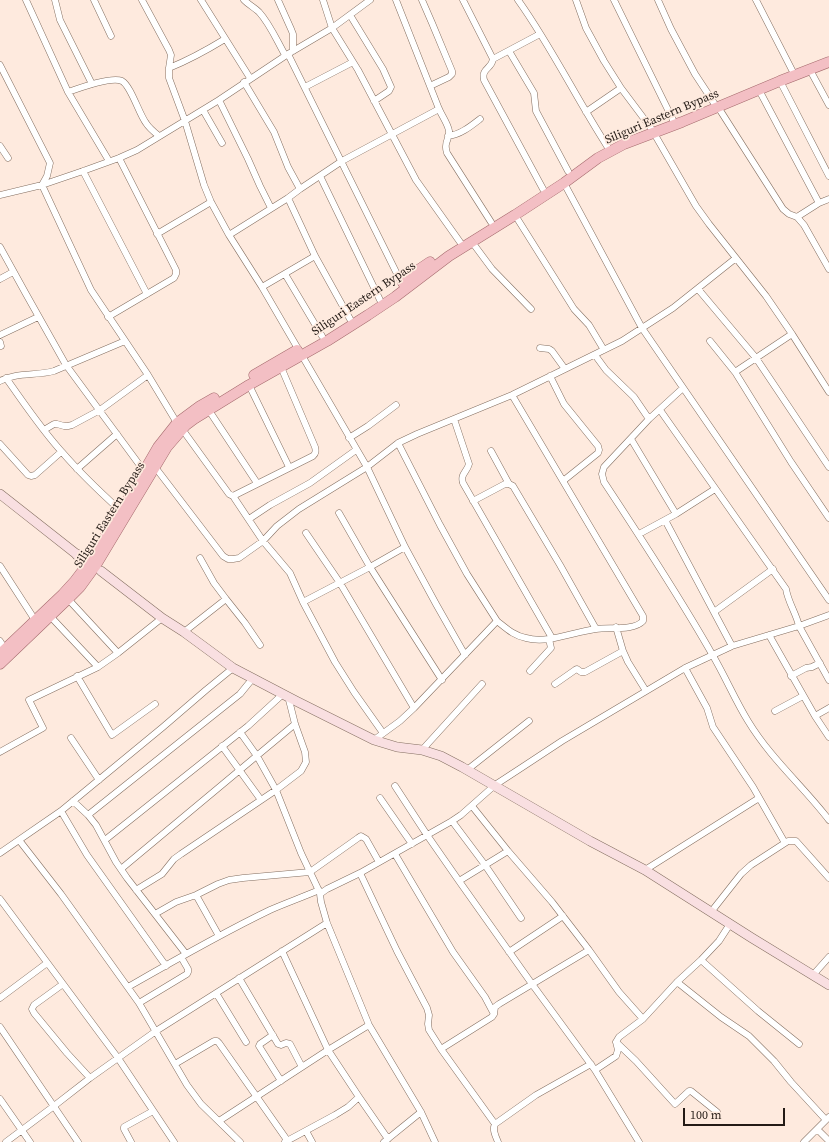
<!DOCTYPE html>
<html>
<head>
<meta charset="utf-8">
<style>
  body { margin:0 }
  #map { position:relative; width:829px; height:1142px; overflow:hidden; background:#feeade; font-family:"Source Serif 4",serif }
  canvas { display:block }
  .scale { position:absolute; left:683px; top:1108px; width:102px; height:18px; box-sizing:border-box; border:2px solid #241b16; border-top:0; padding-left:5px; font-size:12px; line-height:14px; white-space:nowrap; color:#241b16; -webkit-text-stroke:3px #feeade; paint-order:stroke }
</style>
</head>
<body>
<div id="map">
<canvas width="829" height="1142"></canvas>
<div class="scale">100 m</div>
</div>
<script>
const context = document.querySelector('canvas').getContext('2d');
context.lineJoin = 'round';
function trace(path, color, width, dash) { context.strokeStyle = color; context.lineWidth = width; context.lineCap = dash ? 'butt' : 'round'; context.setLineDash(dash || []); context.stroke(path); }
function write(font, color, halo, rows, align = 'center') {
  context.font = font + ' "Source Serif 4",serif'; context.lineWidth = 3.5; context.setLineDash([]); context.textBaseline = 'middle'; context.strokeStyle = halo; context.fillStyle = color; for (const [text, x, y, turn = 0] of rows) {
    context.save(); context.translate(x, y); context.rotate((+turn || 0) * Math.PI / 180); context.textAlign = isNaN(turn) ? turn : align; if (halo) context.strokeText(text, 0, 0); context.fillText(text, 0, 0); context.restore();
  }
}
const street = new Path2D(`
  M26,0l42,92 41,69
  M55,0l5,20 32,64
  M94,0l17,36
  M142,0l27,50 2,5 -2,13v10l16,43 19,64 7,17 18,33 33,52 105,180 38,80 31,57 29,51
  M201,0l49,78
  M244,0c5,5 11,8 15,12 11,12 18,29 26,43
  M278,0l13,29 2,5v17
  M323,0l9,28 26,42 58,110 44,62
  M396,0l43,109c3,7 9,15 10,22 1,9 -6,10 -2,22l44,69
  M422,0l10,23 20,48v3l-3,3 -19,9
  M463,0l30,59
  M518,0c33,46 58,98 89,146
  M576,0l10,28 18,33 17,27 30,40 45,78 13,18 57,72 26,38 37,58
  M614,0l59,120
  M658,0l13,29 24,45 19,29
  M756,0l36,70
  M350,15l33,54 8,18 -2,4 -15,10
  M540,34l-47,25c-1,10 -12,9 -9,21l59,109
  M509,51l25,42 2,18 32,60
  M288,54l114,230
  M0,65l50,98 -3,13 -5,9 49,105 57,85 29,48
  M169,68c20,-8 38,-18 56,-29
  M810,70l19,35
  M780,81l49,95
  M244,82l30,50 14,35 12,22 42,-28 97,-52
  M305,87l48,-25
  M759,90l60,113
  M68,92c11,-4 44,-16 54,-11 9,5 17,33 24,42 3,5 8,9 13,13
  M219,100l29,59 12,27 11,22
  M718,107l65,102 6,5 8,3 7,8 25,44
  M203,110l19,33
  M586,112l35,-24
  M448,136c12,-1 23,-10 32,-17
  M0,146l8,12
  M83,171l64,123
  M320,176l60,124
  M564,183l78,145 187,272
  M300,189l-12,9 27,58 35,63
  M0,195l42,-10 41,-14 36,-13 18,-8 82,-50 69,-46 44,-26 38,-28
  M515,215l59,94 15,16 15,25
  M797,217l22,-14 10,-4
  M157,234l54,-32
  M229,235l59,-37
  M472,242l20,27 39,40
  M0,247l26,47 40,71 78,106
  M285,274l37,62
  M0,279l13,-7
  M262,287l53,-31
  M698,289l58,69 73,109
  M108,317l66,-39 2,-4v-4l-57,-112
  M0,335l38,-18
  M710,341l25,31 56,90 38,56
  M0,342l1,4
  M540,348l9,1 3,2 13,18
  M595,355l11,15 28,27 15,22
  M735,372l57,-38
  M550,376l14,28 34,42 1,4 -1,3 -35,28
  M6,378c18,25 35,51 56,74 18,21 38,40 59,59
  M0,381c17,-9 36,-5 54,-10l71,-30
  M249,385l40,82
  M683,388l-34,31 -45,48 -2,7 2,8c37,56 75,114 108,172 13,22 23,46 36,67 23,38 55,65 81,99
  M208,409l49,74
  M660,410l126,179c2,13 10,24 13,37l30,54
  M454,419l15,45c-2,8 -9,10 -6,19l89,155
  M182,429l47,65 4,2 80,-40c3,-3 3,-5 2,-9l-34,-80
  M44,430l10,-6h3l7,2h4l4,-1 28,-15 48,-35
  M349,438l19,-12 28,-21
  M631,439l45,75
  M398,443l42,82 27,49 30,47
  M0,444l28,31 3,1 4,-1 26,-23
  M491,451l18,33
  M155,467l68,89 5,3h5l6,-1 24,-17 14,-15 22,-17 68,-42 31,-24 19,-9 95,-39 110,-54 51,-33 63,-50
  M77,469l40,-35
  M233,496l30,45 27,32 13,29 32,60 19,30 29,41
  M473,501l32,-17h4l4,2 47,79 36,64
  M339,513l31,54 72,113
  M249,519l21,-14 40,-22 46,-33
  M665,520l67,126
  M306,533l34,50 74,125
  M639,534l37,-20 39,-25
  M200,558l14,25 12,16 19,24 15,22
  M0,566l35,54
  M68,599l50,54
  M303,602l67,-35 35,-20
  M714,612l59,-43
  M50,616l48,51
  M616,627l7,24 5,11 18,29
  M184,632l42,-33
  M769,635l46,81 14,21
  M0,641l5,8
  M685,668l22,40 6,19 40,60 32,56
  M530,671l21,-23 -2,-9
  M77,676l35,59 43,-31
  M791,676l15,-8 6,-1 8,-4
  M555,684l20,-14 2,-1 4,3h4l38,-21
  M775,711l28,-15
  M815,716l14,-8
  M240,732l17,24 19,34 25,63 19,40
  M71,738l28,42
  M374,740l26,-19 14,-13 83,-87c9,7 17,15 29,17 22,6 47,-6 70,-9 13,-2 38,2 47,-8v-5l-131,-221
  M222,746l39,54
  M422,750l60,-66
  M0,752l43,-24 -14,-28 69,-33 20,-14 44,-35
  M467,770l62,-49
  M395,786l32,49 32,46 73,103 63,86 44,72
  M380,798l32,46
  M73,801l15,14 8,10 20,37 11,16 59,76
  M472,806l36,45 44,51 37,48 30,42 24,27
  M61,811l26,44 79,111
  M88,815l152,-121 13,-16
  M452,821l33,44 36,53
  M19,840l42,54 78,109 48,82 14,19 39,38
  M105,840l143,-114 35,-32
  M0,853l61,-42 102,-84 43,-37 27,-22
  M395,854l58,98 32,45 9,17
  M121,869l174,-145
  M645,870l114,-72
  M360,873l37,78 30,57 2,7 -1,9 1,6 12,19 54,75
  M459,881l49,-30
  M136,890l26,-16 12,-15 7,-5 95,-64 25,-19 5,-9 -1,-10 -10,-28 -7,-28
  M196,895l23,41
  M0,899l118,159 56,84
  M711,912l30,-38 10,-9 37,-24h8l33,37
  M155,914l21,-12 20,-7 22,-11 11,-4 14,-2 67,-6 48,-34 3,-2 5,3 13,23
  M282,951l46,99 31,47 29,42
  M509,952l54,-36
  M701,960l57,51 41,33
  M813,975l16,-18
  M239,978l39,66 3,1 5,-2 4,1 12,23
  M677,982l44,35 28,19 25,25 17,21 35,38
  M63,984l-29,21 -2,4 2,4 33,40 23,25
  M128,987c47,-27 94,-54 142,-77 16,-7 33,-13 49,-20
  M216,993l30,49
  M0,998l47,-35
  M139,1003l48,-29 1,-2v-3l-7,-12
  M0,1027l78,115
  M273,1035l-13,9 -1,2 22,35
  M616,1042l20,19 39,43 14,-13h2l26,21
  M441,1049l51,-32 2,-3 1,-7 4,-3 90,-54
  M175,1064l39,-23h3l2,2 68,97
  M595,1070l21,-14 2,-6 -2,-8 3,-5 24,-18 34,-37 24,-22 18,-19 11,-17
  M0,1099l30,43
  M219,1121l109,-71 41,-25
  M817,1129l12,12
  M306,1131l6,11
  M6,1142l48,-36 36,-28 66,-47 171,-108
  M131,1142l-7,-13v-2l29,-16
  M285,1142l50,-27 13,-8 11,-10
  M384,1142l37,-30
  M435,1142l-14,-30 -52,-87 -42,-102 -6,-21 -1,-8 7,-5 33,-16 92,-52 9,-6 34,-30 26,-17 41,-27 123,-73 47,-22 67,-20 30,-11
  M498,1142c-2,-5 -6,-12 -3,-18l41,-29 55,-31
  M804,1142l25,-25`);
const secondary = new Path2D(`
  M0,494l75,59
  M86,565l-11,-12 15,8
  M101,571l61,47 22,14 49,36 63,33 78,39 23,7 25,3 19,6 21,11 128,74 55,29 107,68 77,47`);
const primary = new Path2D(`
  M403,283l12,-11 15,-10
  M254,375l43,-25
  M1,653l62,-59 11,-12 16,-21 31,-50 37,-64 19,-24 23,-17 14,-8
  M0,664l68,-65 12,-12 16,-22 71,-118 19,-22 8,-6 55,-34 78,-44 41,-26 27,-18 54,-41 66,-41 49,-32 34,-25 26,-14 58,-22 98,-41 49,-19`);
const streetNames = [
  ["Siliguri Eastern Bypass",662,117,-23],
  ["Siliguri Eastern Bypass",364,299,-34],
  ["Siliguri Eastern Bypass",110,515,-58]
];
trace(street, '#836e60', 7);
trace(secondary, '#836e60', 10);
trace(primary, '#a56a6d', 11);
trace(street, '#fff', 6);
trace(secondary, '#f9dfe1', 9);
trace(primary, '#f3bfc4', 10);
write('12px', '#241b16', '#feeade', streetNames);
</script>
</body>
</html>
